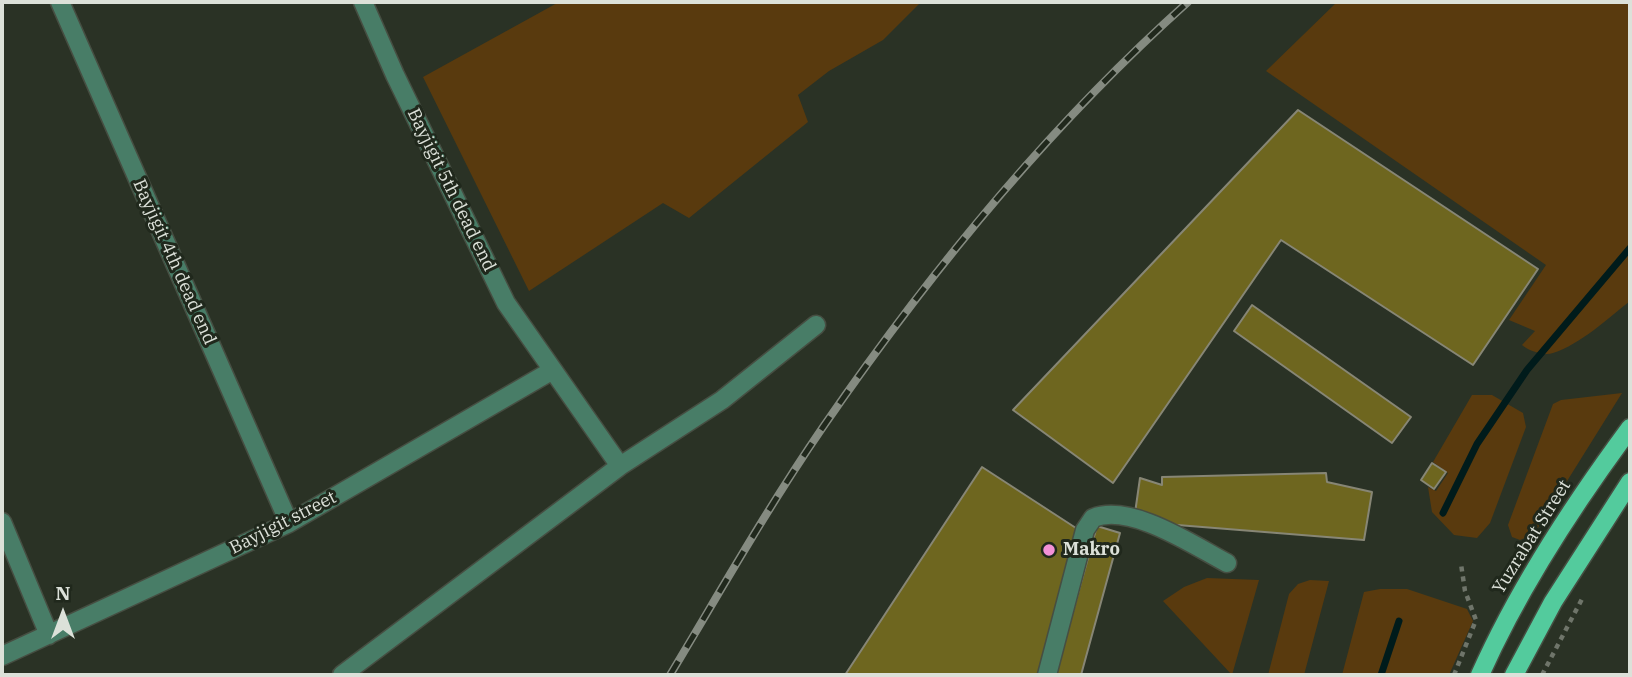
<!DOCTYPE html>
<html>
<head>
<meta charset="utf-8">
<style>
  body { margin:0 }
  #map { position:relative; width:1632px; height:677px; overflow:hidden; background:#2a3225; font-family:"IBM Plex Serif",serif }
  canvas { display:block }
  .frame { position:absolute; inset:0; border:4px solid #dce1d9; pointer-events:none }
  .north { position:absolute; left:28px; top:579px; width:70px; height:70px; -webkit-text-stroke:5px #20281c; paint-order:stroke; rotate:0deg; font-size:19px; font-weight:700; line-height:28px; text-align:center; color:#dce1d9 }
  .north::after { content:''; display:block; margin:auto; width:24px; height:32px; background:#dce1d9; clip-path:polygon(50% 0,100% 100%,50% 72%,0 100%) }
</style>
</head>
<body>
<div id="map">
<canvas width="1632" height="677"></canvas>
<div class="frame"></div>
<div class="north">N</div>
</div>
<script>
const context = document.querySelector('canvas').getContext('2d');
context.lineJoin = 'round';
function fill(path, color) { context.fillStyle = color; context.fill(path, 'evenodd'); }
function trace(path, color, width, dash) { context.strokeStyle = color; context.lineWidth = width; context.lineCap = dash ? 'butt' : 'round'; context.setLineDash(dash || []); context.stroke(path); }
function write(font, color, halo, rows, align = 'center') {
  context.font = font + ' "IBM Plex Serif",serif'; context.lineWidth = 6; context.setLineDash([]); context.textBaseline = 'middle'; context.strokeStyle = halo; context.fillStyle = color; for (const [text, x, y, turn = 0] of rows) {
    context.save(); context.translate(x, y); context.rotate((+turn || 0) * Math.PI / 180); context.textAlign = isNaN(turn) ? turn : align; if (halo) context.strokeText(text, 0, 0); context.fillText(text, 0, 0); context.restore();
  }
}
const green = new Path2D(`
  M559,2h362l-38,38 -54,31 -31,24 10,27 -119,96 -26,-15 -134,88 -106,-214z
  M1337,2h293v299c-23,18 -49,43 -77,52 -9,3 -24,-2 -31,-8l13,-14 -26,-11 37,-55 -280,-194z
  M1622,393l-88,141 -14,6 -8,-3 -4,-12 45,-121 8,-4z
  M1472,395h20l31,18 3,14 -36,96 -13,15 -23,-3 -22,-23 -4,-25 8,4 12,-18 -15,-11z
  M1207,578l52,2 -27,95 -69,-74 21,-14z
  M1310,580l19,1 -25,94h-36l21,-81 9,-10z
  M1380,589h27l60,20 6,12 -24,54h-107l22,-83z`);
const stream = new Path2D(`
  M1443,513l34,-69 50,-74 103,-122
  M1381,675l18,-54`);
const building = new Path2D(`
  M1298,110l240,159 -65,96 -192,-125 -168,243 -100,-73z
  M1252,305l159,112 -19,26 -158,-112z
  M1432,463l14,9 -12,17 -13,-9z
  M982,467l97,63 -41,145h-193z
  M1326,473l1,9 45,10 -8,48 -199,-16 -30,-11 5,-35 22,7v-8z
  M1097,526l23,7 -39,142h-26z`);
const path = new Path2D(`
  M1454,675l22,-55 -11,-29 -4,-27
  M1542,675l40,-76`);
const minor = new Path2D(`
  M60,2l229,521
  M363,2l32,73 111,228 114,163
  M2,522l47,113
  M2,656l287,-133 264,-153
  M342,675l278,-209 102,-66 94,-75
  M1047,675l38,-145 8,-12c38,-15 100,27 134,45`);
const major = new Path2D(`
  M1480,675c39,-88 93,-170 150,-247
  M1514,675l39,-73 77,-120`);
const rail = new Path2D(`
  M670,675c50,-83 98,-168 153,-248 106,-154 226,-301 365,-425`);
const markers = [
  [1049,550,7,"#f391d6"]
];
const streetNames = [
  ["Bayjigit 5th dead end",451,190,64],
  ["Bayjigit 4th dead end",174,262,66],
  ["Bayjigit street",283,523,-27],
  ["Yuzrabat Street",1532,537,-58]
];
const poiNames = [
  ["Makro",1063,550]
];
fill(green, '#593a0e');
trace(stream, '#001b1b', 7);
fill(building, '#6e661f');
trace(building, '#878675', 2);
trace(minor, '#464e42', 21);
trace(major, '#464e42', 21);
trace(path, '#6f756a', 4.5, [5, 5]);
trace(minor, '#487d67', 18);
trace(major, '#53cb9d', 18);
trace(rail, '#858b81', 8);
trace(rail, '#20281c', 5, [16]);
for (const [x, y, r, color] of markers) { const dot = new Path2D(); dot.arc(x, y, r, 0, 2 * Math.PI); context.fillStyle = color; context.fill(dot); trace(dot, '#20281c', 2.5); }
write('18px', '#dce1d9', '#20281c', streetNames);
write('bold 18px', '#dce1d9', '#20281c', poiNames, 'left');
</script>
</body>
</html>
